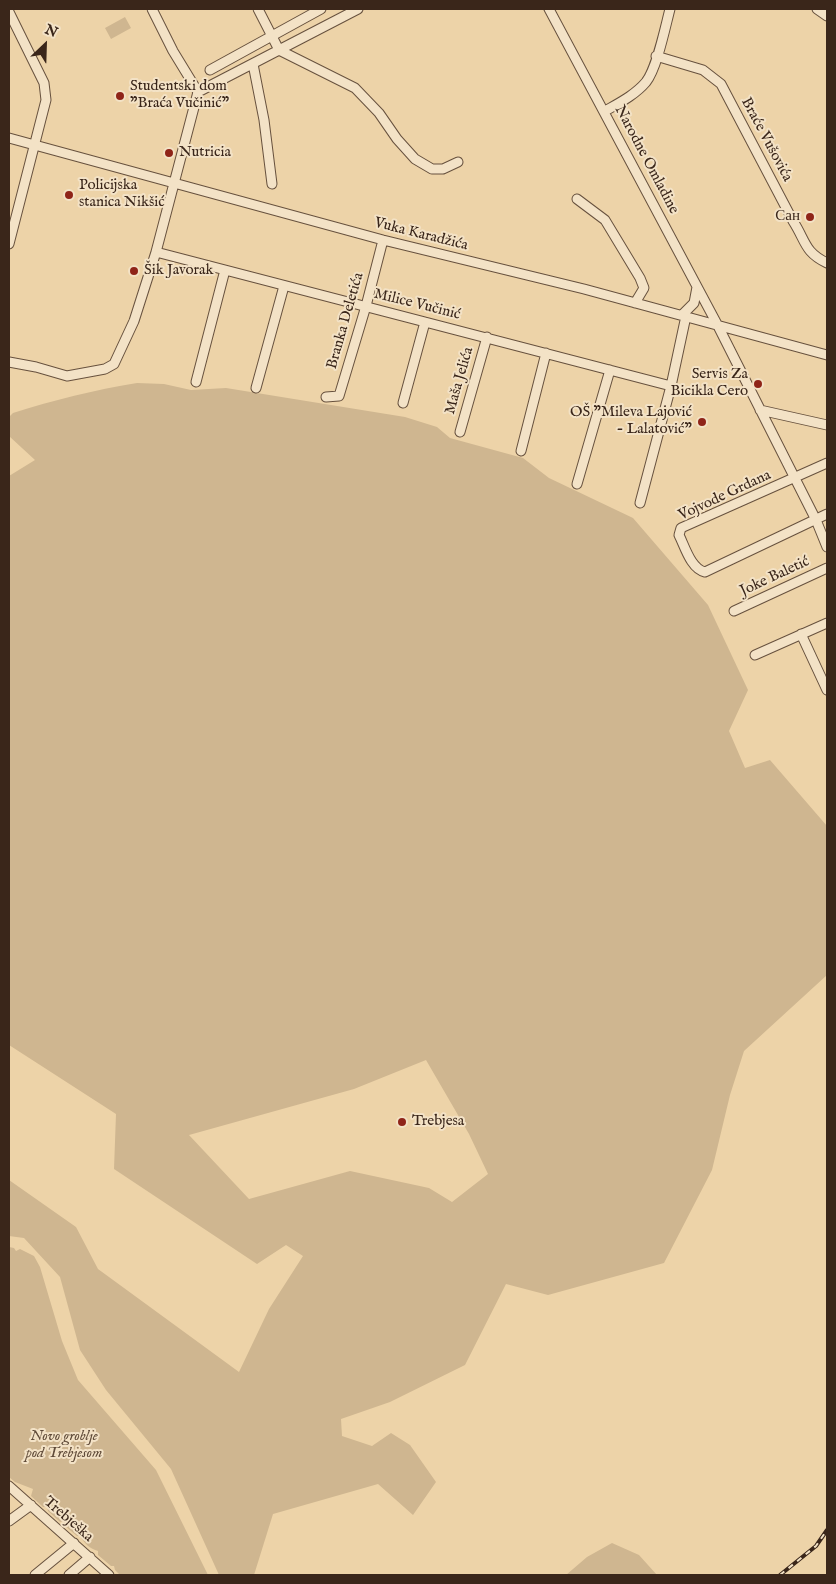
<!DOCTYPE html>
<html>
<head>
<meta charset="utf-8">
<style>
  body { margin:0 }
  #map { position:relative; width:836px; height:1584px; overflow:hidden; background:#edd3a8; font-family:"IM FELL English",serif }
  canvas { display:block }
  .frame { position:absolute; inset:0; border:10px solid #3a261a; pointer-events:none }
  .north { position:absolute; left:20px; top:20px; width:50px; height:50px; -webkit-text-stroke:4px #f3e2c6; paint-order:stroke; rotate:24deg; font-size:14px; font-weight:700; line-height:20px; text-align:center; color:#3a261a }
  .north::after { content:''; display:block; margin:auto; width:18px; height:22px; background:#3a261a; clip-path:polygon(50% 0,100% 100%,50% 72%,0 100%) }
</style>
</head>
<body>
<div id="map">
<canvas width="836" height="1584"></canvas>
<div class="frame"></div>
<div class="north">N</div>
</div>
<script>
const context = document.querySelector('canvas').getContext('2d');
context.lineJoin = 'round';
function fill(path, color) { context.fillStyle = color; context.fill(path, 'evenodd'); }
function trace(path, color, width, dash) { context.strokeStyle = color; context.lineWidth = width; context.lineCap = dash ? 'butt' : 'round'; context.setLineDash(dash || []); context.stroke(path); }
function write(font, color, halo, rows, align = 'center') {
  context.font = font + ' "IM FELL English",serif'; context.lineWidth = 4; context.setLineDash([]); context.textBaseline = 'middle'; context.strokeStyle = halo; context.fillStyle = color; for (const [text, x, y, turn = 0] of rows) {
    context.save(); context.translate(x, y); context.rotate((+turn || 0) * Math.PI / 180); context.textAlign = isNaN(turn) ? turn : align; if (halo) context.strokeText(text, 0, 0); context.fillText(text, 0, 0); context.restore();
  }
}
const green = new Path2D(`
  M125,17l6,11 -20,11 -6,-11z
  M137,383l27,1 27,6 35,-2 179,29 32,10 13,11 73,20 26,20 84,40 75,87 40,85 -19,41 16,37 25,-8 57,66v149l-83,76 -14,44 -18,75 -48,93 -116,32 -42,-11 -41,81 -75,37 -49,17 1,17 30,10 19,-13 19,12 26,37 -23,33 -35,-31 -105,30 -19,61h-35l-48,-106 -65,-79 -26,-40 -20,-73 -36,-39 -15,-2v-56l67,47 22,42 141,103 30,-63 34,-53 -17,-11 -29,19 -143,-95 2,-55 -107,-69v-569l26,-16 -26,-24v-19l4,-4c41,-13 81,-23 124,-30zM426,1060l43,74 19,40 -36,28 -23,-14 -79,-17 -101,28 -60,-64 165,-46z
  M9,1247l5,1 2,3 4,-2 14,7 6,11 22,74 16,39 78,90 52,105h-88l-5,-5 -1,-4h-3l-13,-11v-4c-8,-2 -14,-8 -18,-15h-3l-12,-10 -1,-5 -4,1 -12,-11 -1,-4h-4l-12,-11 2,-7 -18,-7 -6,-5z
  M612,1543l27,12 18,20h-91l21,-18z`);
const minor = new Path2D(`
  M152,9l21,42 25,41
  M258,9l21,41 76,38 24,25 18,26 18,20 17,10h11l15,-7
  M549,9l168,315 99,196 11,27
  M817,9l10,7
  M9,12l35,71 2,17 -37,144
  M656,56l47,14 18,14 72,137c13,20 11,31 34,42
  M253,64l11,56 8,64
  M210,70l111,-61
  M605,111c14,-8 30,-16 41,-29 11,-14 19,-54 24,-73
  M9,138l374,102 201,49 243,66
  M577,199l28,21 35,58 4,10 -9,15
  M156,252l515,134
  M682,315l12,-12 3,-16
  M9,362l27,5 31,9 38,-7 9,-5 20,-43 22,-69 42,-160 160,-83
  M196,382l29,-112
  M256,388l28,-102
  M326,397l13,-1 27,-90 17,-66
  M403,403l22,-81
  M760,410l67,15
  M460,432l27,-95
  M521,451l25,-98
  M827,463l-146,65 -2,7c6,12 12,34 26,37l122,-58
  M577,484l33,-114
  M640,503l31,-117 15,-70
  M734,611l93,-43
  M801,634l26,56
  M755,655l72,-32
  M9,1486l100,89
  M9,1521l22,-16
  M35,1575l39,-32
  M69,1575l21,-18`);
const rail = new Path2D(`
  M780,1575l36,-29 11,-16`);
const markers = [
  [120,96,5,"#8f2418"],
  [169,153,5,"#8f2418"],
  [69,195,5,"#8f2418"],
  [810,217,5,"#8f2418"],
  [134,271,5,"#8f2418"],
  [758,384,5,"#8f2418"],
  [702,422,5,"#8f2418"],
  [402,1122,5,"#8f2418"]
];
const poiNames = [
  ["Studentski dom",130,87],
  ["\"Braća Vučinić\"",130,104],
  ["Nutricia",179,153],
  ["Policijska",79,186],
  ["stanica Nikšić",79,203],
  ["Сан",800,217,"right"],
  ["Šik Javorak",144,271],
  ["Servis Za",748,375,"right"],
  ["Bicikla Cero",748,392,"right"],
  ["OŠ \"Mileva Lajović",692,413,"right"],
  ["- Lalatović\"",692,430,"right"],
  ["Trebjesa",412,1122]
];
const streetNames = [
  ["Braće Vušovića",766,140,62],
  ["Narodne Omladine",646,160,62],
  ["Vuka Karadžića",421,235,14],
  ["Milice Vučinić",417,305,14],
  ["Branka Deletića",346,321,-74],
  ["Maša Jelića",460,381,-74],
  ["Vojvode Grdana",725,496,-25],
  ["Joke Baletić",775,577,-25],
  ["Trebješka",68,1520,41]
];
const parkNames = [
  ["Novo groblje",64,1437],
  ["pod Trebjesom",64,1454]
];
fill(green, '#cfb690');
trace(minor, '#67513e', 11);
trace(minor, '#f3e2c6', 9);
trace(rail, '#3a261a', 4);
trace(rail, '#f3e2c6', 2, [5.5]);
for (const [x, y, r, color] of markers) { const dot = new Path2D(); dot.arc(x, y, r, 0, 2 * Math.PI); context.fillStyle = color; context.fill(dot); trace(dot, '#f3e2c6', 2); }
write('15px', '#3a261a', '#f3e2c6', poiNames, 'left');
write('15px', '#3a261a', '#f3e2c6', streetNames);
write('italic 15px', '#5f4a38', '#f3e2c6', parkNames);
</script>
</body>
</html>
